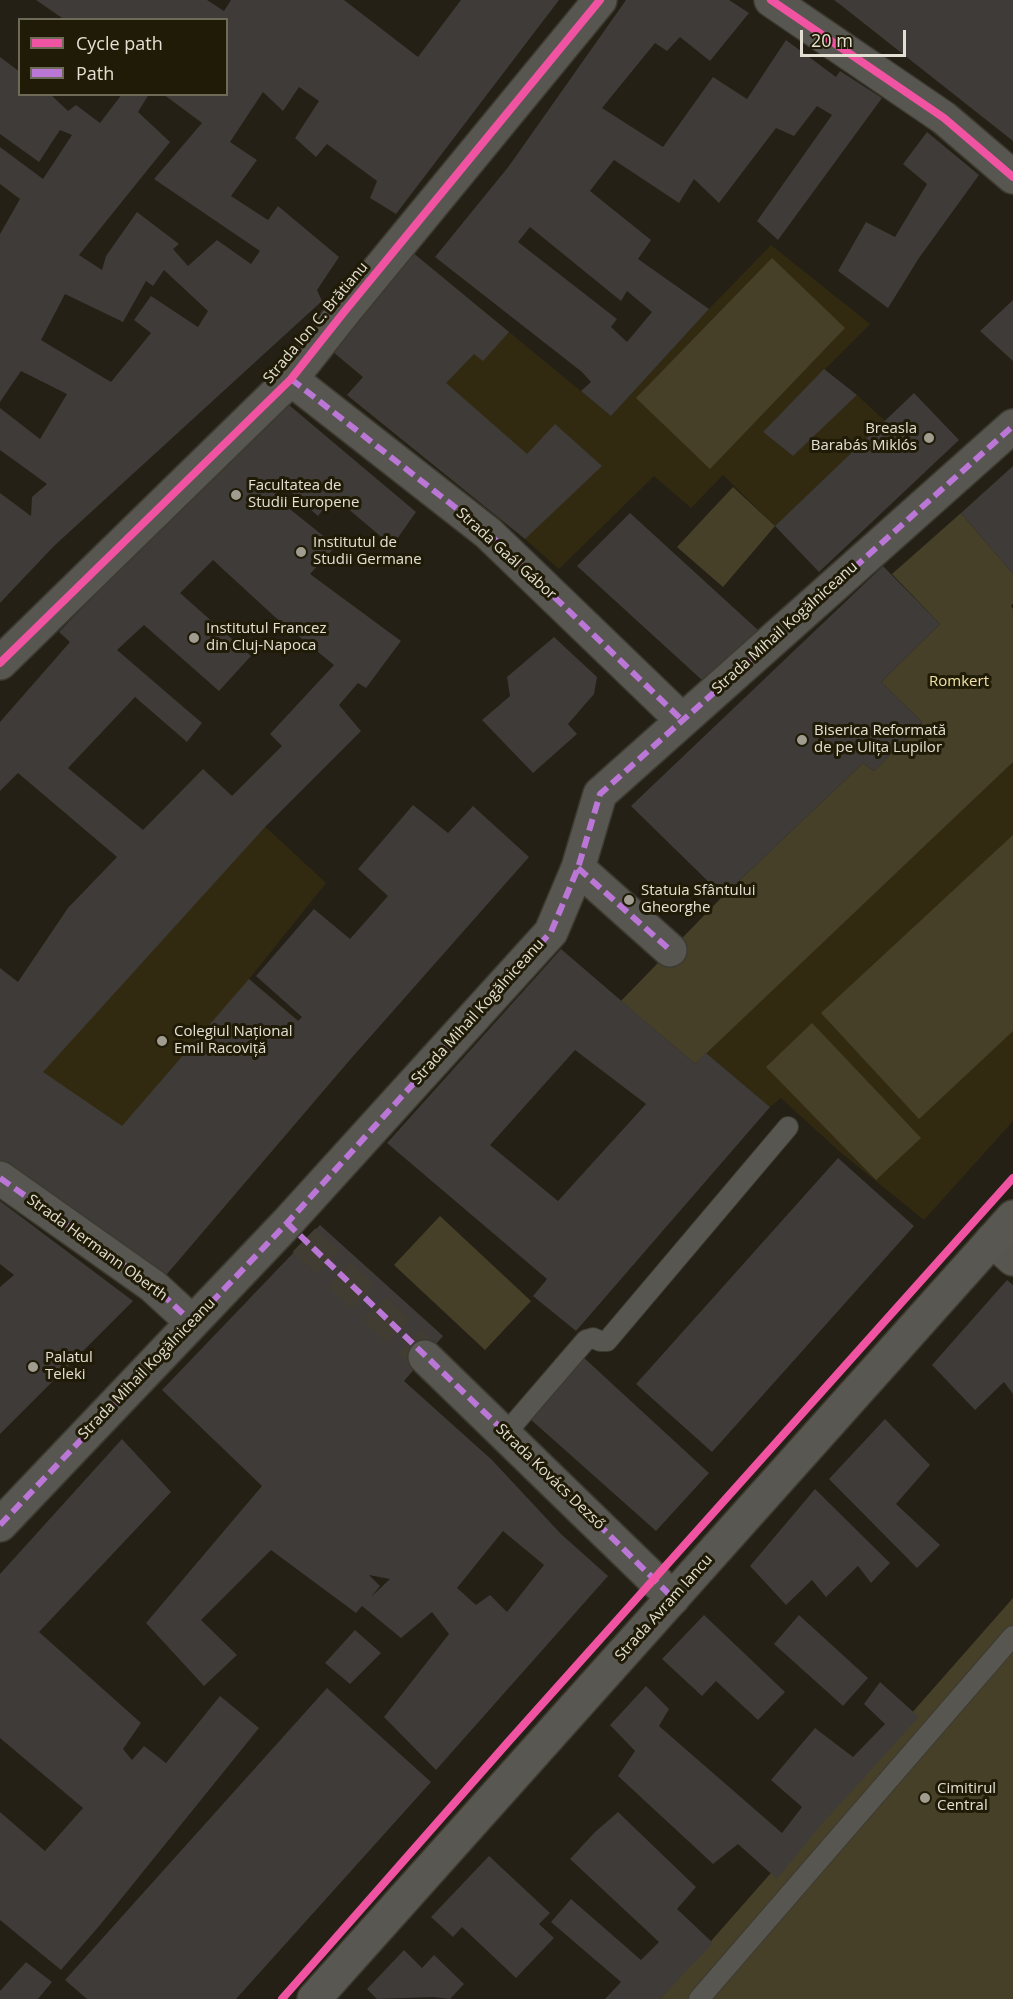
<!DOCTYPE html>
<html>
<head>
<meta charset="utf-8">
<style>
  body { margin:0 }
  #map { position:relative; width:1013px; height:1999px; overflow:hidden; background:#242015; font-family:"Open Sans",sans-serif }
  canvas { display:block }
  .legend { position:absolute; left:18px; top:18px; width:210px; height:78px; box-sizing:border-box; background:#201b06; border:2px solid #6e6a58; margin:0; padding:8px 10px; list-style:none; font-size:18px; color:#e3e0d3 }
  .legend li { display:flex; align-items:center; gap:12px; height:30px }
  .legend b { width:30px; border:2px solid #6e6a58 }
  .scale { position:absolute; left:800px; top:30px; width:106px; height:27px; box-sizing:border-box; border:3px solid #e3e0d3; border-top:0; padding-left:8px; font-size:18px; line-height:21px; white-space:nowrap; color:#e3e0d3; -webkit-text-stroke:4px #201b06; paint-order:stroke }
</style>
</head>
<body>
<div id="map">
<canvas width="1013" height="1999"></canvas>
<ul class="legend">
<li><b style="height:8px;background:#f153a3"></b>Cycle path</li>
<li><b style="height:8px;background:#ba77d6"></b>Path</li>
</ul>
<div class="scale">20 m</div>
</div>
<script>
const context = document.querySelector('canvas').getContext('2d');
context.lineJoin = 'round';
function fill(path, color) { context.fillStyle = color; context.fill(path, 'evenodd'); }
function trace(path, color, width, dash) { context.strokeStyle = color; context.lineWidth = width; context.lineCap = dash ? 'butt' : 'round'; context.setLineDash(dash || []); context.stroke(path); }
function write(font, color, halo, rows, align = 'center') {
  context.font = font + ' "Open Sans",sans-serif'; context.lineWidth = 6; context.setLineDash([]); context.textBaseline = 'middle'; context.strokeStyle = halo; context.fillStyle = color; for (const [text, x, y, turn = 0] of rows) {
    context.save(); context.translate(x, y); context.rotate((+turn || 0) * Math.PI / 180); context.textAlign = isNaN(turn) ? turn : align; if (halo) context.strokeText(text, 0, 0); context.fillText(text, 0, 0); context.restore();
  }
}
const built = new Path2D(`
  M771,245l99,79 -107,108 30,24 64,-61 28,26 -110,105 -52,-51 -32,33 -37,-32 -95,93 -34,-30 -178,-144 16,-18 -31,-26 80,-99 199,164 98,-107z
  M1013,762v359l-89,99 -84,-68 -59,-54 -11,9 -64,-54z
  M203,769l123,114 -77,96 99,83 -187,219 -161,-120v-157l18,-22 50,-74z`);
const green = new Path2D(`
  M772,258l73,70 -135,141 -74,-71z
  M733,487l42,39 -52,61 -46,-40z
  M961,513l52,61v29l-2,3 2,3v153l-318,302 -74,-63 102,-105 140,-133 11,8 48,-49 -41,-40 59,-58 -48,-50z
  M1013,835v196l-94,88 -98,-106z
  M812,1023l109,115 -45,42 -110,-113z
  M440,1216l91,85 -46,49 -91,-85z
  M1013,1598v401h-353z`);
const building = new Path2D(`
  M36,0h171l17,11 7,-11h113l74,57 43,-57h98l-163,214 -26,-16 7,-17 -50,-37 -11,13 -21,-19 24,-37 -20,-14 -16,24 -20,-19 -33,50 27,18 -26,36 37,24 10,-14 61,51 -22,33 5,11 -268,245 -54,57v-110l31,23 1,-19 15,-13 -47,-34v-42l40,31 27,-45 -46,-23 -21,31v-168l20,-35 -20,-15v-37l43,32 29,-44 -12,-5 -21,32 -39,-28v-77l20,15v22h30l18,17 8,-6 24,18 22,-29h27l-11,18 32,30 -91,113 23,15 4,-14 31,-44 42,32 -6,5 15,17 29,-26 34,24 9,-13 -106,-72 48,-56 -39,-29h63v-74h-161zM164,270l44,41 -10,16 -47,-31 -17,24 17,13 -40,49 -70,-42 24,-46 58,28 23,-41 7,5z
  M626,0h103l20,13 -39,48 -30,-24 -13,14 -12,-8 -53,65 61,39 50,-70 34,22 39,-59 50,37 4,-6 42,27 -104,142 -21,-19 75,-106 -15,-9 -23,30 -18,-8 -57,75 -25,-24 -15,24 -65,-43 -24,31 61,49 -13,19 71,50 -98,107 -30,-25 10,-9 -9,-10 -147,-115 74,-91zM530,227l91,74 6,-10 25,21 -25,30 -16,-15 6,-8 -99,-77z
  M834,0h179v141l-171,-135z
  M927,132l52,43 -60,83 -31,50 -50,-37 28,-49 29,15 32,-53 -24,-20z
  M412,252l97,80 -26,29 -9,-7 -28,29 81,71 28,-30 47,42 -77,73 -178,-144 16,-18 -31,-26z
  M1013,300v61l-33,-30z
  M824,369l33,26 -64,61 -30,-24z
  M914,393l45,47 -140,132 -44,-46z
  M289,405l127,107 -24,34 -59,-50 -15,20 -33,-29 -9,11 60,48 -26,28 91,67 -35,47 -8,-5 -19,22 22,26 -96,96 -222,245 79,54 127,-147 49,42 4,-4 -46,-41 58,-67 36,30 38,-43 -30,-27 55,-64 35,28 25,-27 56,51 -181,205 -187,219 -161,-120v-193l18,14 50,-74 49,-51 -99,-84 -18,18v-69l70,-80 -11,-10 43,-45zM213,560l62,57 59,48 -64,69 12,12 -50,50 -29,-27 -60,61 -75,-62 67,-71 52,45 15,-19 -85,-73 27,-25 75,66 32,-35 -71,-63z
  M1013,466v108l-52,-61z
  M630,513l128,117 -55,51 -126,-115z
  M883,566l57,58 -59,58 41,40 -48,49 -11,-8 -140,133 -92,-90z
  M554,637l43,40 -3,17 -26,30 9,10 -44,39 -51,-53 28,-24 -3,-19z
  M561,949l134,115 11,-11 64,54 -194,224 -43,-35 14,-17 -160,-136zM575,1050l71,54 -88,97 -68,-56z
  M838,1158l76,68 -202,226 -76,-68z
  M0,1201l133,100 -133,133v-147l14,-12 -14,-11z
  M320,1225l123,111 -39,45 88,79 69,74 47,42 -172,194 -52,-53 65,-83 -17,-22 -31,26 -39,-32 -6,7 -85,-63 -70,70 36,35 -33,31 -58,-63 116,-137 -100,-96zM503,1531l41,34 -37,47 -17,-17 -14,10 -19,-17zM369,1575l21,4 -19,18 9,-11z
  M1007,1280l6,5v109l-9,-12 -29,28 -43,-45z
  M582,1356l127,117 -53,58 -127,-113z
  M885,1419l45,46 -34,39 44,41 -23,23 -88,-89z
  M122,1439l49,53 -132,140 102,91 -18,26 9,11 12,-14 22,17 54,-67 39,32 -159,197 -39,45 -61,-50v-108l45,39 38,-43 -83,-70v-164z
  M815,1489l75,74 -19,20 -13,-17 -32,31 -14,-17 -26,25 -36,-39z
  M704,1615l81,77 -27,28 -42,-39 -14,15 -40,-37z
  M799,1615l69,63 -25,28 -69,-62z
  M355,1630l26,23 -31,31 -25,-21z
  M880,1682l39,35 -99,109 -43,53 -39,-35 -25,20 -95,-88 17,-25 -25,-26 36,-39 23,23 -10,17 123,107 20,-26 -31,-27 44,-52 38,29 32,-33 -21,-20z
  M327,1688l104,94 -195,217h-149l-22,-19z
  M618,1812l78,75 -19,22 36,34 -53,56h-55l16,-17 -70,-60 20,-23 70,61 18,-18 -89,-83 25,-27z
  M489,1856l61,57 -11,11 15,14 -38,40 -54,-51 -9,10 -22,-20z
  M404,1950l18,18 12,-13 30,29 -14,15 -17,-2 -56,2 -10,-10z
  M26,1962l26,20 -14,17h-38v-8z`);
const streetTunnel = new Path2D(`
  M304,1240l121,117`);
const lane = new Path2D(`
  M506,1433l80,-93 7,-2 7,3h7l181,-214
  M699,1999l314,-363`);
const street = new Path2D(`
  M771,0l173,118 69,59
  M291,379l197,154 194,187
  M0,663l291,-284 53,-67 256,-312
  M578,868l92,82
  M0,1178l153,108 38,35
  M992,1240l21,19
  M425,1357l248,241
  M0,1525l287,-302 264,-291 27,-64 22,-74 413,-368`);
const secondary = new Path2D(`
  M314,1999l699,-782`);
const quiet = new Path2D(`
  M291,379l197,154 194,187
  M578,868l92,82
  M0,1178l153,108 38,35
  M287,1223l219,210 167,165
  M0,1525l287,-302 264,-291 27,-64 22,-74 413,-368`);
const cycleway = new Path2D(`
  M771,0l173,118 69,59
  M0,663l291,-284 53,-67 256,-312
  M282,1999l227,-258 504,-563`);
const markers = [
  [929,438,6,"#a09d90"],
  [236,495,6,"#a09d90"],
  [301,552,6,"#a09d90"],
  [194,638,6,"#a09d90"],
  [802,740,6,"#a09d90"],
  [629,900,6,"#a09d90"],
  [162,1041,6,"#a09d90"],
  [33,1367,6,"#a09d90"],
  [925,1798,6,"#a09d90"]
];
const streetNames = [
  ["Strada Ion C. Brătianu",316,323,-50],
  ["Strada Gaál Gábor",506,554,42],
  ["Strada Mihail Kogălniceanu",785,628,-42],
  ["Strada Mihail Kogălniceanu",478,1012,-48],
  ["Strada Hermann Oberth",97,1248,36],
  ["Strada Mihail Kogălniceanu",147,1369,-46],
  ["Strada Kovács Dezső",550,1477,44],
  ["Strada Avram Iancu",664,1608,-48]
];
const poiNames = [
  ["Breasla",917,429,"right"],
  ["Barabás Miklós",917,446,"right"],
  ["Facultatea de",248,486],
  ["Studii Europene",248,503],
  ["Institutul de",313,543],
  ["Studii Germane",313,560],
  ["Institutul Francez",206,629],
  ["din Cluj-Napoca",206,646],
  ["Biserica Reformată",814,731],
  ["de pe Ulița Lupilor",814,748],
  ["Statuia Sfântului",641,891],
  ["Gheorghe",641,908],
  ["Colegiul Național",174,1032],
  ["Emil Racoviță",174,1049],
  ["Palatul",45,1358],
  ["Teleki",45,1375],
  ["Cimitirul",937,1789],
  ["Central",937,1806]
];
const parkNames = [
  ["Romkert",959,682]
];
fill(built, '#322a10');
fill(green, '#474029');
fill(building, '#3e3b38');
trace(streetTunnel, '#413d32', 33, [33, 16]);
trace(lane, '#3d3a31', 22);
trace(street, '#3d3a31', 36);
trace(secondary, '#3d3a31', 36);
trace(lane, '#575650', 20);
trace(street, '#575650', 33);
trace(secondary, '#595751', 33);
trace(quiet, '#ba77d6', 6, [12, 6]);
trace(cycleway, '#f153a3', 8);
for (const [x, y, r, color] of markers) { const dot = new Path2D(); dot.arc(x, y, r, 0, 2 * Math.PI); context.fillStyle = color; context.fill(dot); trace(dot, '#201b06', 2); }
write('15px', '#e3e0d3', '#201b06', streetNames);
write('15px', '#e3e0d3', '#201b06', poiNames, 'left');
write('15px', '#f1e2a7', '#201b06', parkNames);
</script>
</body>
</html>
